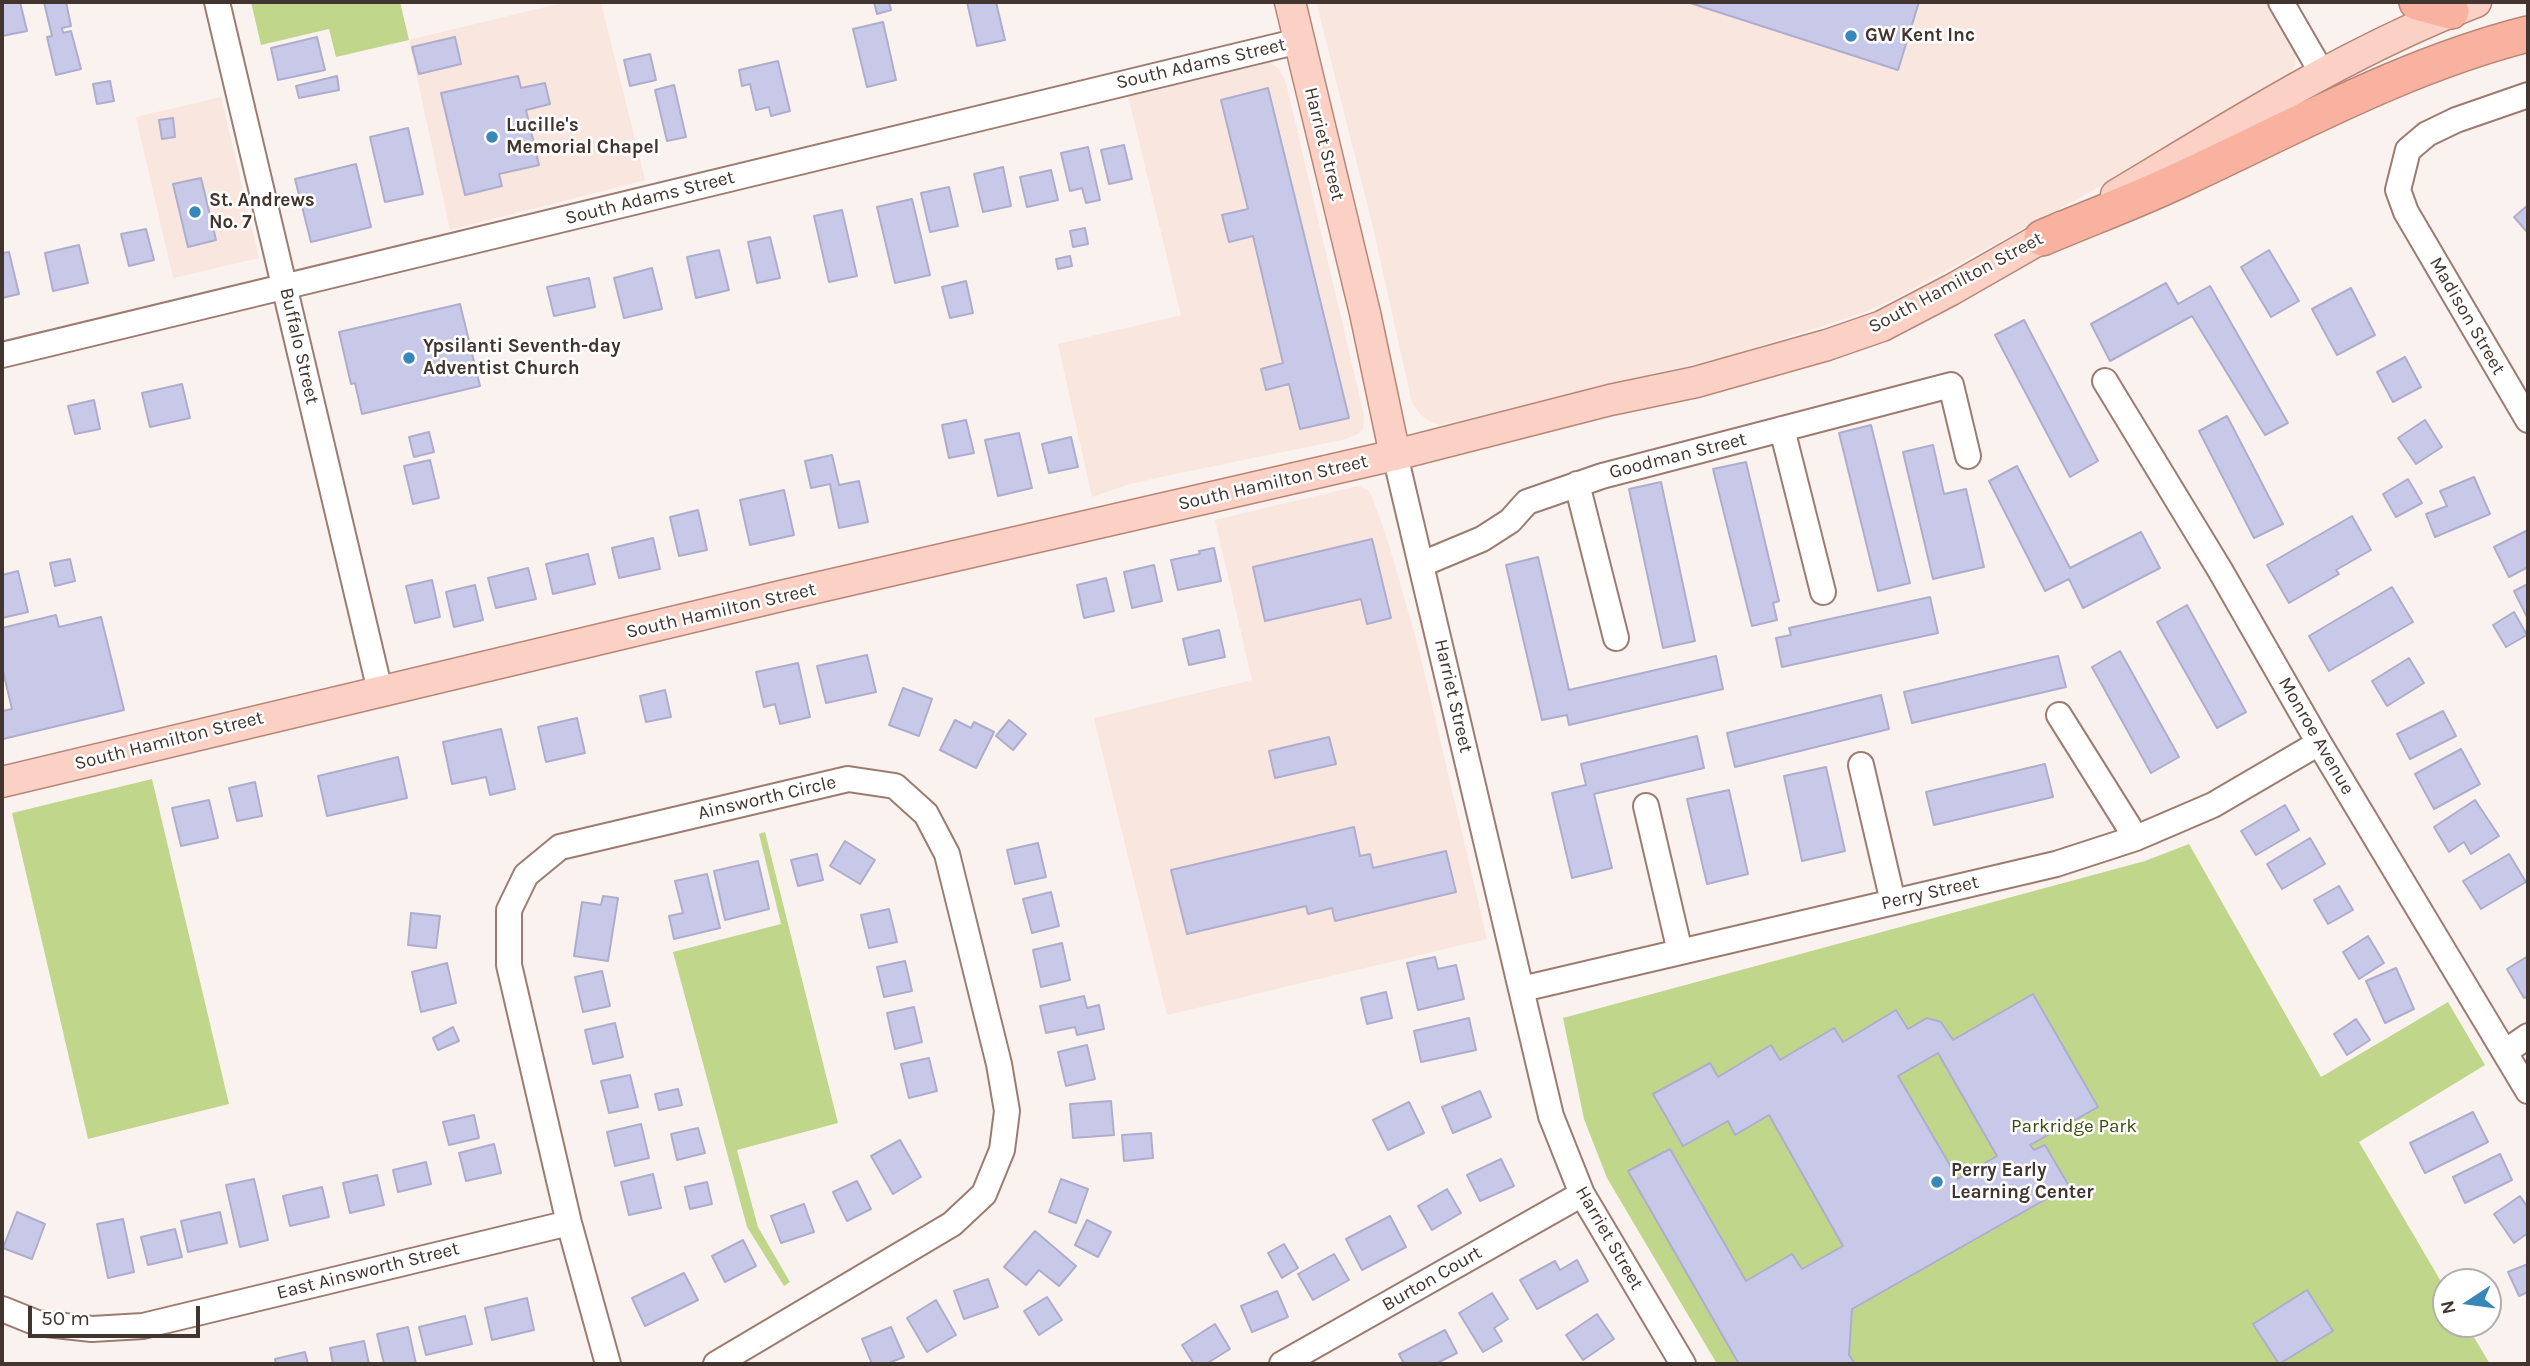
<!DOCTYPE html>
<html>
<head>
<meta charset="utf-8">
<style>
  body { margin:0 }
  #map { position:relative; width:2530px; height:1366px; overflow:hidden; background:#faf2ef; font-family:Karla,sans-serif }
  canvas { display:block }
  .frame { position:absolute; inset:0; border:4px solid #42342e; pointer-events:none }
  .north { position:absolute; left:2432px; top:1268px; width:70px; height:70px; box-sizing:border-box; background:#fff; border:2px solid #b3aeab; border-radius:50%; rotate:257deg; font-size:19px; font-weight:700; line-height:28px; text-align:center; color:#42342e }
  .north::after { content:''; display:block; margin:auto; width:24px; height:32px; background:#3787b8; clip-path:polygon(50% 0,100% 100%,50% 72%,0 100%) }
  .scale { position:absolute; left:28px; top:1306px; width:172px; height:32px; box-sizing:border-box; border:4px solid #42342e; border-top:0; padding-left:9px; font-size:21px; line-height:24px; white-space:nowrap; color:#42342e; -webkit-text-stroke:5px #fff; paint-order:stroke }
</style>
</head>
<body>
<div id="map">
<canvas width="2530" height="1366"></canvas>
<div class="frame"></div>
<div class="north">N</div>
<div class="scale">50 m</div>
</div>
<script>
const context = document.querySelector('canvas').getContext('2d');
context.lineJoin = 'round';
function fill(path, color) { context.fillStyle = color; context.fill(path, 'evenodd'); }
function trace(path, color, width, dash) { context.strokeStyle = color; context.lineWidth = width; context.lineCap = dash ? 'butt' : 'round'; context.setLineDash(dash || []); context.stroke(path); }
function write(font, color, halo, rows, align = 'center') {
  context.font = font + ' Karla,sans-serif'; context.lineWidth = 5; context.setLineDash([]); context.textBaseline = 'middle'; context.strokeStyle = halo; context.fillStyle = color; for (const [text, x, y, turn = 0] of rows) {
    context.save(); context.translate(x, y); context.rotate((+turn || 0) * Math.PI / 180); context.textAlign = isNaN(turn) ? turn : align; if (halo) context.strokeText(text, 0, 0); context.fillText(text, 0, 0); context.restore();
  }
}
const built = new Path2D(`
  M566,2h35l44,178 -195,50 -41,-190z
  M1316,2h955l23,38 2,13 -1,13 -7,11 -42,30 -350,191 -36,16 -132,42 -288,69 -10,-3 -9,-7 -9,-12 -40,-180z
  M1270,61l10,9 6,13 78,332 -1,14 -5,5 -12,5 -171,35 -45,10 -38,13 -34,-153 123,-29 -54,-223z
  M221,97l38,161 -86,20 -37,-161z
  M1358,486l10,4 4,6 17,49 29,101 69,293 -320,76 -73,-297 158,-38 -37,-160z`);
const green = new Path2D(`
  M251,2h149l9,38 -73,17 -7,-28 -68,16z
  M152,779l77,325 -141,35 -76,-326z
  M765,832l73,291 -101,27 21,77 32,55 -6,4 -37,-59 -74,-275 108,-28 -22,-90z
  M2189,844l132,233 127,-75 37,63 -126,77 87,148v34h20l24,40h-773l-110,-186 -23,-59 -21,-101 582,-157z`);
const building = new Path2D(`
  M2,2h18l7,29 -25,5z
  M44,2h22l5,24 -9,2 1,5 8,-2 10,38 -25,6 -9,-38 5,-1z
  M874,2h15l2,8 -14,4z
  M967,2h29l9,38 -28,6z
  M1687,2h232l-21,68z
  M883,22l13,58 -29,7 -14,-58z
  M317,37l8,33 -47,10 -7,-32z
  M455,37l6,27 -42,10 -7,-27z
  M650,54l6,26 -26,6 -6,-26z
  M778,61l12,50 -19,5 -2,-9 -13,3 -6,-26 -8,2 -3,-16z
  M337,76l2,14 -40,8 -3,-12z
  M518,76l3,12 24,-5 5,21 -24,6 13,55 -40,9 3,12 -37,9 -24,-102z
  M110,81l4,20 -17,3 -4,-20z
  M674,85l12,52 -19,4 -12,-51z
  M1268,88l81,330 -49,11 -11,-45 -23,6 -5,-21 22,-6 -30,-127 -24,6 -7,-27 26,-6 -27,-109z
  M173,118l2,19 -13,2 -3,-19z
  M408,128l15,66 -38,8 -15,-65z
  M1124,145l8,34 -23,5 -8,-34z
  M1088,147l12,53 -14,3 -4,-15 -12,3 -9,-38z
  M356,164l15,63 -60,15 -16,-63z
  M1003,167l8,39 -28,6 -9,-38z
  M1051,170l7,30 -31,7 -7,-30z
  M201,178l15,62 -28,7 -15,-63z
  M949,187l9,39 -28,6 -9,-39z
  M912,199l18,76 -35,8 -18,-76z
  M2528,205v28l-14,-16z
  M842,210l15,66 -28,6 -15,-66z
  M1085,228l3,16 -15,3 -3,-16z
  M146,229l8,31 -25,6 -8,-32z
  M770,237l10,41 -23,5 -9,-41z
  M79,245l9,38 -35,8 -8,-38z
  M719,250l10,40 -33,8 -9,-41z
  M2269,250l30,51 -28,16 -30,-50z
  M9,252l10,42 -17,4v-45z
  M1070,256l2,10 -14,3 -2,-10z
  M652,268l10,41 -38,9 -10,-40z
  M589,278l6,29 -41,9 -7,-29z
  M966,281l7,32 -23,5 -8,-31z
  M2166,283l12,21 32,-18 78,137 -23,12 -73,-119 -82,45 -19,-37z
  M2351,288l24,47 -38,20 -25,-46z
  M460,304l20,82 -118,28 -7,-31 -4,1 -12,-52z
  M2024,320l74,141 -28,16 -75,-142z
  M2405,357l16,30 -28,15 -16,-30z
  M182,384l8,34 -40,9 -8,-34z
  M94,400l6,29 -25,5 -7,-28z
  M2227,416l56,108 -29,14 -55,-107z
  M966,420l8,33 -25,5 -7,-33z
  M2425,420l17,27 -26,17 -18,-26z
  M1871,425l39,158 -32,8 -39,-158z
  M429,432l5,20 -20,5 -5,-20z
  M1019,433l13,55 -34,8 -13,-56z
  M1071,437l7,30 -29,6 -7,-29z
  M1933,445l11,49 22,-5 18,78 -51,12 -30,-127z
  M832,455l7,30 20,-4 9,41 -29,6 -9,-44 -19,4 -6,-27z
  M430,460l9,38 -26,6 -9,-38z
  M1746,462l33,139 -6,2 4,17 -25,6 -39,-157z
  M2017,466l53,102 71,-36 19,36 -77,40 -14,-29 -24,12 -56,-110z
  M2474,477l16,37 -55,23 -9,-23 21,-8 -7,-15z
  M2408,479l14,24 -26,14 -13,-23z
  M1661,482l34,159 -32,7 -34,-159z
  M784,490l10,45 -44,10 -10,-45z
  M698,510l9,40 -28,6 -9,-39z
  M2352,516l19,34 -35,20 3,4 -50,29 -22,-38z
  M2528,530v37l-19,10 -15,-30z
  M653,538l7,31 -41,9 -7,-30z
  M1372,539l19,79 -24,6 -6,-25 -96,22 -12,-54z
  M1214,548l7,33 -43,9 -7,-30 29,-6 -1,-3z
  M588,554l7,30 -42,10 -7,-30z
  M1538,557l31,133 147,-34 7,33 -154,36 -2,-10 -25,5 -36,-155z
  M70,559l5,22 -20,5 -5,-23z
  M1154,565l8,36 -30,7 -8,-36z
  M528,568l8,31 -40,9 -8,-30z
  M18,571l10,41 -26,6v-43z
  M1106,578l8,33 -30,7 -7,-33z
  M432,580l8,37 -25,6 -9,-37z
  M2528,584v32l-1,1 -13,-26z
  M475,585l8,35 -29,7 -8,-35z
  M2392,587l21,35 -84,49 -20,-35z
  M1930,597l8,36 -156,34 -6,-29 15,-3 -2,-7z
  M2187,605l59,107 -29,16 -60,-106z
  M2514,612l13,23 -21,12 -13,-22z
  M56,615l3,12 42,-10 23,93 -121,29 -1,-28 10,-2 -10,-42v-39z
  M1219,630l6,27 -36,8 -6,-26z
  M2120,651l59,106 -28,16 -59,-106z
  M867,655l9,37 -50,11 -9,-37z
  M2058,656l8,31 -154,36 -8,-31z
  M2409,658l15,25 -37,23 -15,-25z
  M798,663l12,54 -30,7 -5,-20 -11,3 -8,-35z
  M903,688l29,11 -13,37 -30,-11z
  M665,690l6,27 -25,5 -6,-26z
  M1881,695l8,34 -154,38 -8,-34z
  M2443,711l13,25 -46,23 -13,-25z
  M577,718l8,35 -39,9 -8,-35z
  M955,720l16,8 3,-6 20,10 -18,36 -36,-18z
  M1009,720l17,14 -13,16 -17,-14z
  M501,729l14,60 -25,6 -4,-18 -34,7 -9,-42z
  M1697,736l7,32 -110,26 18,74 -40,10 -20,-85 34,-8 -5,-21z
  M1329,737l7,27 -61,14 -6,-27z
  M2461,749l19,35 -46,25 -19,-35z
  M398,757l9,41 -80,18 -9,-40z
  M2045,764l8,33 -119,28 -8,-33z
  M1826,767l19,84 -43,10 -18,-85z
  M255,782l7,34 -25,5 -8,-33z
  M1729,790l19,84 -41,10 -20,-85z
  M209,800l9,38 -37,8 -9,-38z
  M2475,800l24,36 -28,18 -7,-12 -15,10 -15,-25z
  M2285,805l14,25 -43,25 -15,-24z
  M1354,827l6,29 10,-2 3,14 73,-17 10,41 -121,29 -3,-13 -24,6 -2,-8 -119,28 -16,-64z
  M2310,838l15,26 -43,25 -15,-25z
  M845,841l30,19 -15,24 -30,-18z
  M1038,843l8,34 -31,7 -8,-34z
  M817,854l6,26 -25,6 -7,-26z
  M2509,854l17,28 -45,27 -18,-28z
  M758,861l11,48 -44,11 -11,-49z
  M707,874l13,54 -46,11 -5,-23 14,-3 -8,-32z
  M2339,886l14,24 -25,14 -14,-24z
  M1051,892l8,34 -27,7 -9,-34z
  M603,896l15,2 -10,63 -34,-5 8,-54 19,3z
  M889,909l8,33 -28,6 -8,-33z
  M411,913l29,3 -4,32 -28,-3z
  M2368,936l16,27 -25,16 -16,-27z
  M1062,943l8,37 -29,7 -8,-37z
  M2528,956v40l-4,2 -17,-29z
  M1435,957l3,12 18,-4 8,34 -46,11 -11,-47z
  M905,961l7,30 -28,6 -7,-30z
  M447,963l9,40 -35,9 -9,-40z
  M2396,968l18,41 -29,14 -19,-42z
  M602,971l8,35 -27,6 -8,-35z
  M1386,992l6,26 -25,6 -6,-26z
  M2033,994l65,113 -68,38 4,5 11,-5 24,41 -217,123 -3,46 6,9h-116l-111,-193 42,-22 76,132 46,-27 10,15 41,-23 -74,-131 -34,20 -7,-14 -45,25 -30,-52 57,-31 8,14 53,-32 9,15 54,-32 9,14 53,-32 12,19 19,-11 14,4 12,18zM1938,1053l59,103 -39,23 -60,-103z
  M1084,996l3,12 12,-3 5,24 -27,6 -2,-8 -29,6 -6,-27z
  M914,1007l8,35 -27,7 -8,-36z
  M1469,1018l7,32 -55,12 -7,-31z
  M2356,1019l14,21 -23,15 -13,-21z
  M615,1023l8,34 -30,7 -8,-34z
  M453,1027l6,14 -21,9 -5,-12z
  M1087,1045l8,34 -29,7 -8,-34z
  M929,1058l8,33 -28,7 -8,-34z
  M630,1075l8,32 -29,6 -8,-32z
  M678,1089l4,16 -23,5 -4,-16z
  M1480,1091l11,26 -38,16 -11,-26z
  M1111,1101l3,34 -41,3 -3,-34z
  M1409,1102l15,31 -36,17 -15,-30z
  M2473,1112l15,30 -63,31 -15,-30z
  M474,1115l5,23 -30,7 -6,-23z
  M641,1124l8,34 -34,8 -8,-34z
  M698,1128l7,25 -28,7 -6,-26z
  M1151,1133l2,25 -29,3 -2,-26z
  M900,1140l21,37 -28,17 -22,-38z
  M494,1144l7,29 -35,8 -7,-28z
  M2500,1154l12,26 -47,23 -12,-26z
  M1501,1159l13,27 -34,15 -13,-26z
  M426,1162l5,22 -33,8 -5,-22z
  M653,1174l8,34 -32,7 -8,-33z
  M377,1175l7,30 -34,8 -7,-30z
  M254,1179l14,61 -28,7 -14,-62z
  M1061,1179l27,10 -12,34 -27,-11z
  M857,1181l14,28 -24,12 -14,-29z
  M707,1182l5,22 -22,5 -5,-22z
  M322,1187l7,30 -39,9 -7,-30z
  M1447,1189l14,24 -29,17 -14,-24z
  M2520,1196l8,12v25l-14,10 -20,-29z
  M804,1204l10,28 -33,11 -10,-27z
  M17,1212l28,12 -13,35 -29,-11z
  M220,1212l7,31 -39,9 -7,-31z
  M1390,1216l16,31 -44,23 -16,-31z
  M123,1219l11,53 -26,6 -11,-54z
  M1087,1220l24,12 -13,25 -23,-12z
  M175,1229l7,28 -34,8 -7,-28z
  M1035,1231l41,35 -17,20 -20,-16 -13,15 -22,-18z
  M743,1240l13,26 -31,16 -13,-26z
  M1284,1244l14,24 -16,10 -14,-25z
  M1334,1254l15,26 -36,20 -15,-26z
  M1577,1260l11,21 -51,28 -17,-29 35,-19 5,9z
  M2528,1264v28l-9,4 -11,-24z
  M684,1273l14,27 -53,26 -13,-28z
  M988,1279l10,28 -34,12 -10,-28z
  M2307,1290l26,41 -54,33 -26,-40z
  M1277,1291l11,26 -36,15 -11,-26z
  M1492,1293l16,26 -14,9 8,13 -19,11 -24,-39z
  M1047,1297l15,23 -23,15 -15,-24z
  M527,1298l7,32 -42,10 -7,-32z
  M936,1300l20,35 -29,17 -20,-34z
  M1597,1314l17,25 -31,21 -17,-25z
  M465,1316l7,28 -46,11 -7,-28z
  M1215,1324l15,25 -24,15h-12l-12,-19z
  M408,1327l8,37h-32l-7,-30z
  M891,1327l13,30 -18,7h-14l-10,-25z
  M1445,1330l12,23 -22,11h-31l-5,-10z
  M364,1341l5,23h-36l-3,-16z
  M305,1352l3,12h-32l-1,-5z`);
const minor = new Path2D(`
  M217,2l163,689
  M2281,2l41,71
  M2528,95l-72,25 -29,14 -19,16 -10,40 8,22 122,208
  M2,355l1297,-314
  M2105,381l115,189 99,173 209,348
  M1782,429l41,163
  M1395,455l156,661 31,78 101,170
  M1577,484l39,154
  M1422,564l60,-25 28,-18 17,-19 75,-26 349,-91 17,71
  M2059,715l77,123
  M1861,765l32,137
  M1646,806l34,146
  M1522,989l534,-125 80,-26 77,-33 106,-62
  M2505,1052l23,-16
  M2,1309l35,14 55,6 51,-3 426,-103
  M608,1364l-39,-141 -60,-258v-55l17,-35 34,-28 288,-68 47,7 31,28 21,40 52,210 8,47 -5,39 -18,44 -32,30 -236,140
  M1282,1364l300,-170`);
const major = new Path2D(`
  M1290,2l75,311 30,142
  M2116,195c117,-70 232,-144 360,-193
  M2,782l783,-187 610,-140 215,-55 86,-18 131,-37 55,-19 69,-36 110,-63`);
const highway = new Path2D(`
  M2417,2l34,9
  M2042,238c47,-20 96,-38 142,-60 114,-53 222,-113 344,-144`);
const markers = [
  [1851,36,7,"#3787b8"],
  [492,137,7,"#3787b8"],
  [195,212,7,"#3787b8"],
  [409,358,7,"#3787b8"],
  [1937,1182,7,"#3787b8"]
];
const poiNames = [
  ["GW Kent Inc",1865,36],
  ["Lucille's",506,126],
  ["Memorial Chapel",506,148],
  ["St. Andrews",209,201],
  ["No. 7",209,223],
  ["Ypsilanti Seventh-day",423,347],
  ["Adventist Church",423,369],
  ["Perry Early",1951,1171],
  ["Learning Center",1951,1193]
];
const streetNames = [
  ["South Adams Street",1201,64,-13],
  ["Harriet Street",1324,144,76],
  ["South Adams Street",650,198,-14],
  ["South Hamilton Street",1956,283,-28],
  ["Madison Street",2467,316,60],
  ["Buffalo Street",299,346,77],
  ["Goodman Street",1678,456,-14],
  ["South Hamilton Street",1273,483,-13],
  ["South Hamilton Street",721,611,-13],
  ["Harriet Street",1453,696,77],
  ["Monroe Avenue",2316,736,60],
  ["South Hamilton Street",169,741,-14],
  ["Ainsworth Circle",767,798,-13],
  ["Perry Street",1930,893,-13],
  ["Harriet Street",1609,1238,60],
  ["East Ainsworth Street",368,1271,-14],
  ["Burton Court",1432,1279,-30]
];
const parkNames = [
  ["Parkridge Park",2074,1127]
];
fill(built, '#f8e6df');
fill(green, '#c0d68b');
fill(building, '#c8c8e8');
trace(building, '#aeadcd', 2);
trace(minor, '#9d7c6f', 28);
trace(major, '#b88677', 33);
trace(highway, '#b88677', 38);
trace(minor, '#fff', 24);
trace(major, '#fbd1c5', 30);
trace(highway, '#f8b29f', 35);
for (const [x, y, r, color] of markers) { const dot = new Path2D(); dot.arc(x, y, r, 0, 2 * Math.PI); context.fillStyle = color; context.fill(dot); trace(dot, '#fff', 2.5); }
write('bold 19px', '#42342e', '#fff', poiNames, 'left');
write('19px', '#42342e', '#fff', streetNames);
write('19px', '#3b4a0a', '#fff', parkNames);
</script>
</body>
</html>
